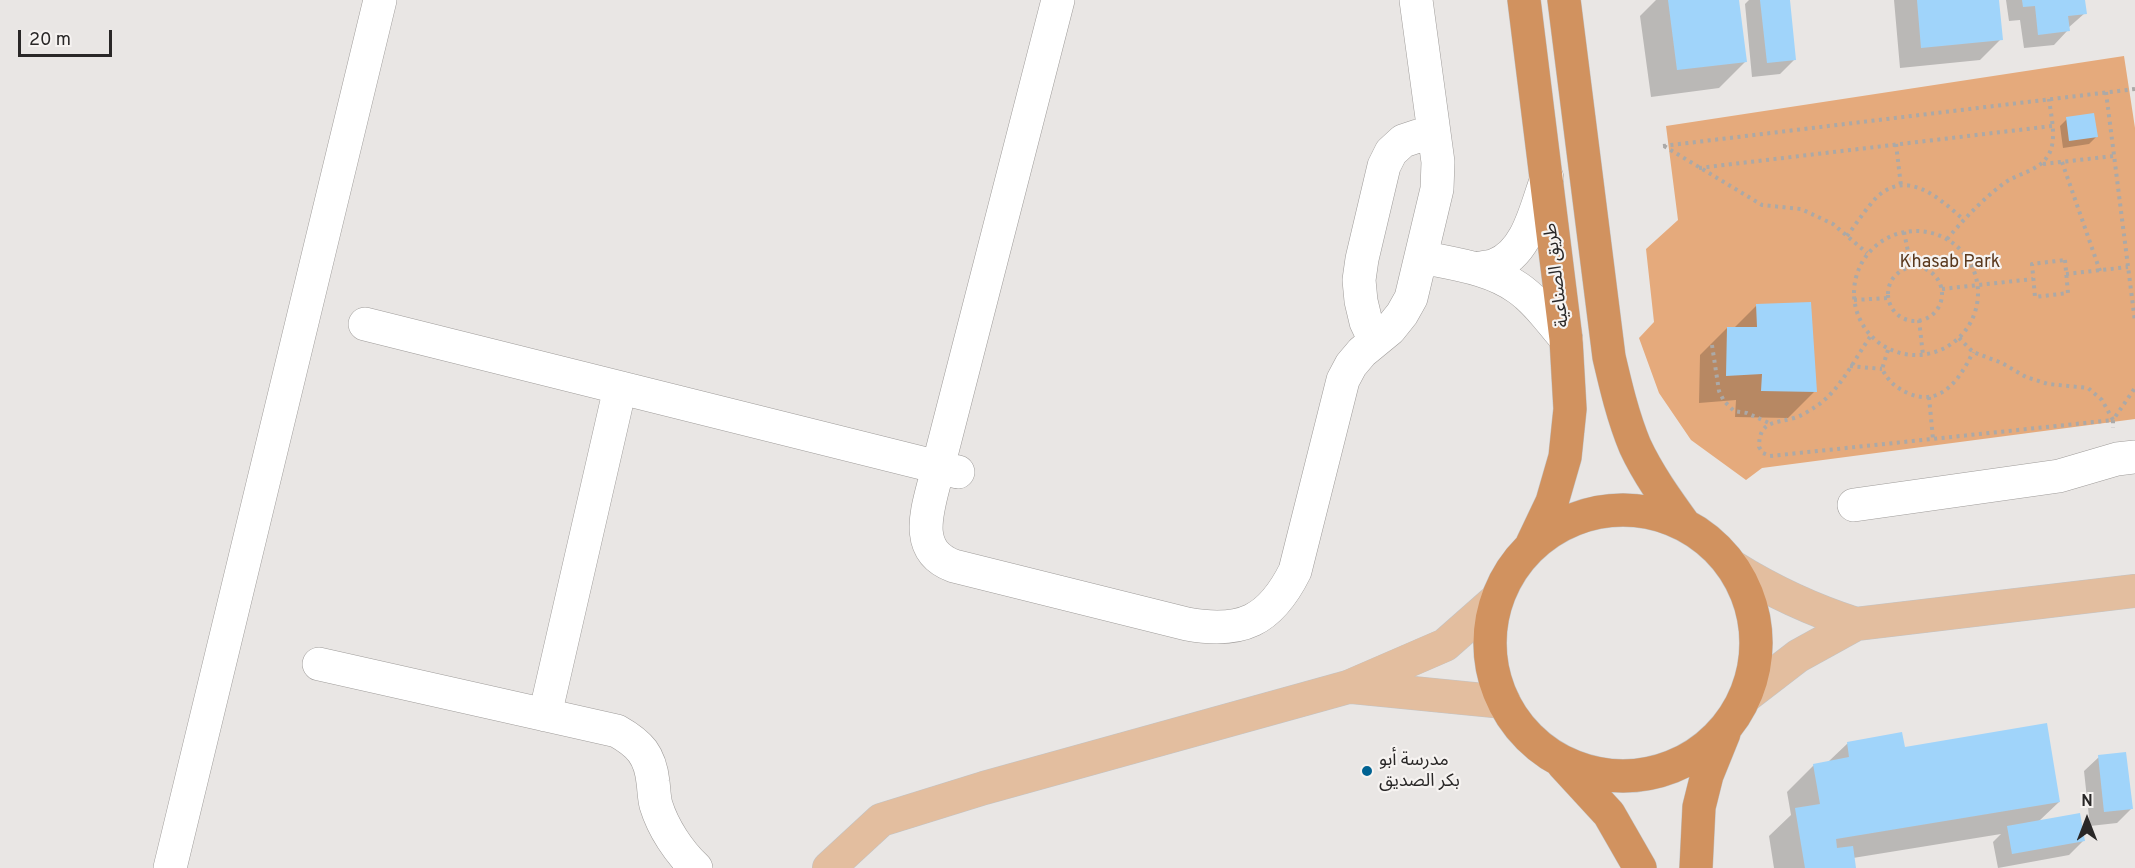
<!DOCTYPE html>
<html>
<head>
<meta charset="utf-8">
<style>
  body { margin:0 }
  #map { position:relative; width:2135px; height:868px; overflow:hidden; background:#e9e6e4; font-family:Overpass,sans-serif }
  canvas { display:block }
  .north { position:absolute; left:2057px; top:790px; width:60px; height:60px; -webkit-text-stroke:4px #f6f3f1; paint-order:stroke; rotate:0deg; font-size:16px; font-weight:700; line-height:24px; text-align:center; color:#292727 }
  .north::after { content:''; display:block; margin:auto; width:21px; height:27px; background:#292727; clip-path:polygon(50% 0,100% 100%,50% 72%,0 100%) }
  .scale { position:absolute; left:18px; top:30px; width:94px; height:27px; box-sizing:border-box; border:3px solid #292727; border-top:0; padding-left:8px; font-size:18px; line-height:21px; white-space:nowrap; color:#292727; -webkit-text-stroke:4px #f6f3f1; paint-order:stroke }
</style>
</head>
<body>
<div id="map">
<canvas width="2135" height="868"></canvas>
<div class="north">N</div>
<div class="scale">20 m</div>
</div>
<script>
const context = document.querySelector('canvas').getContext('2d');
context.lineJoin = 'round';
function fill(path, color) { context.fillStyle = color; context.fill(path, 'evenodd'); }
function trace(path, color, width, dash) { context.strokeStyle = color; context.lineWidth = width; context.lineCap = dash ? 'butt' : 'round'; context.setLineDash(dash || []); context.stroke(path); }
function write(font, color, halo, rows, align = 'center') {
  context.font = font + ' Overpass,"Noto Sans Arabic",sans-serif'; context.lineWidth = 4.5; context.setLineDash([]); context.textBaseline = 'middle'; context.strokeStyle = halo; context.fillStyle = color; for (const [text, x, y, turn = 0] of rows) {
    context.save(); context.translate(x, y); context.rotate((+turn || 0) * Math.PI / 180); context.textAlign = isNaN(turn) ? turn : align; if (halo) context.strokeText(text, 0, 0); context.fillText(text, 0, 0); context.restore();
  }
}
const green = new Path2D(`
  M2124,56l11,72v291l-373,49 -16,12 -55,-40 -32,-47 -20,-55 15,-16 -8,-73 32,-29 -12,-94z`);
const shadow = new Path2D(`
  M1656,0h82l8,61 -27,27 -68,9 -11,-81z
  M1749,0h39l6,60 -14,14 -28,3 -7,-73z
  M1894,0h103l4,39 -21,21 -80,8z
  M2006,0h78l1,13 -17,15v2l-14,15 -30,3 -4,-28 -11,1z
  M2067,119l29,18 -7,7 -26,4 -3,-22z
  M1757,305l58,86 -27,27 -53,-1 1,-17 -37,3 1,-48 27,-27h7z
  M1848,743l56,6 155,53 -20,19 44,20 -14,14 -71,13 -5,-26 8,-8 -148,24 2,10h-81l-5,-32 22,-21 -4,-23 27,-27 14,-3z
  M2099,757l32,52 -14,14 -27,3 -6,-55z`);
const building = new Path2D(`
  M1668,0h71l8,62 -70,8z
  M1760,0h30l6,60 -29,3z
  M1917,0h82l4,40 -82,8z
  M2022,0h63l2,14 -19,2 2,15 -32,4 -3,-29 -12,1z
  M2094,113l4,24 -29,4 -3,-24z
  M1811,302l6,90 -56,-1 1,-17 -36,2 1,-49h30l-1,-23z
  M2047,723l13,79 -224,37 1,9 16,-2 3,22h-51l-10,-60 25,-4 -7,-40 36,-7 -2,-15 55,-10 3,15z
  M2126,752l7,57 -29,3 -6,-57z
  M2080,813l5,28 -73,13 -5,-28z`);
const path = new Path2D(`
  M2106,92l29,230
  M1896,144l5,42
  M1663,146l472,-57
  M1664,146l98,59 39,4 32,15 34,29
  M2062,162l38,109
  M2043,164l71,-8
  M1699,168l353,-42
  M1854 293a62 62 0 1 1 124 0a62 62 0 1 1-124 0Z
  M1904,232l7,34
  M1847,236c9,-12 18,-26 28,-37 31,-32 64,-1 88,20
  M1947,239c18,-21 35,-39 56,-55 16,-12 36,-12 46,-30 8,-15 2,-38 0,-55
  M2065,260l3,33 -33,4 -3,-33z
  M1888 294a27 27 0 1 1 54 0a27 27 0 1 1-54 0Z
  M2066,274l62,-7
  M1942,289l91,-10
  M1854,300l34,-2
  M1919,320l4,35
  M1870,337c-16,23 -31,55 -55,70 -6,4 -14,9 -21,11 -19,6 -35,2 -35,29l4,6 7,3 343,-36v8
  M1959,338l14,14 29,11 24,14 22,7 40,4 14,12 11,20 22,-32
  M1712,345l7,46 5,10 10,10 13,2 22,10
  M1888,350l-6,19c7,13 14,19 28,25 32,13 51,-17 63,-42
  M1850,366l32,3
  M1929,397l4,42`);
const minor = new Path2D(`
  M1058,0l-120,467c-7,35 -30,82 16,99l233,58c55,10 83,-3 108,-53l48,-191 8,-15 11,-13 28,-23 12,-15 9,-16 26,-109 1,-27 -22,-162
  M1421,257c33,7 69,11 97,31 19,13 33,34 48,51
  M1477,269c6,-2 13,-2 18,-4 33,-12 41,-58 52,-87
  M365,324l593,148
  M1375,341l-9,-19 -5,-21 -2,-21 3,-21 22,-93 7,-14 12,-11 15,-5h16
  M1854,505l205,-29 58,-17 18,-2
  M319,664l298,67c23,13 33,24 36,51 1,7 1,16 3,23 7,23 23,47 40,63
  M545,715l75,-327
  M170,868l210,-868`);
const major = new Path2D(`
  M1733,567c40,25 79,43 123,57
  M1352,687l152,15
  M1746,696l52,-40 58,-32 279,-33
  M829,868l52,-48 103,-32 364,-101 97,-42 51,-45`);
const highway = new Path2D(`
  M1524,0l42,339 4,70 -5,48 -13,45 -20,42
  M1564,0l45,357c7,30 14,60 26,89 13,28 31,53 49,78
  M1490 643a133 133 0 1 1 266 0a133 133 0 1 1-266 0Z
  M1563,764l46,50 31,54
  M1696,868l3,-61 8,-32 17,-42`);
const markers = [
  [1367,771,6,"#006292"]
];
const parkNames = [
  ["Khasab Park",1950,263]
];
const streetNames = [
  ["طريق الصناعية",1558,275,-97]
];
const poiNames = [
  ["مدرسة أبو",1379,761],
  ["بكر الصديق",1379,782]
];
fill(green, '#e5aa7c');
fill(shadow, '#0003');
fill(building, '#a0d4fa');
trace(minor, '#9f9c9a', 34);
trace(major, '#c3c3c3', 34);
trace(highway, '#c3c3c3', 34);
trace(path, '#aba9a7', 4, [3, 4.5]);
trace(minor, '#fff', 33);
trace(major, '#e3be9f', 33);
trace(highway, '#d1925f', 33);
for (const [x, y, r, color] of markers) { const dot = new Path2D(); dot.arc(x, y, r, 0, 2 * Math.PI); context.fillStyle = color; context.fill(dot); trace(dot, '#f6f3f1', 2); }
write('18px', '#5a391e', '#f6f3f1', parkNames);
write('18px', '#292727', '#f6f3f1', streetNames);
write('18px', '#292727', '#f6f3f1', poiNames, 'left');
</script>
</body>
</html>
